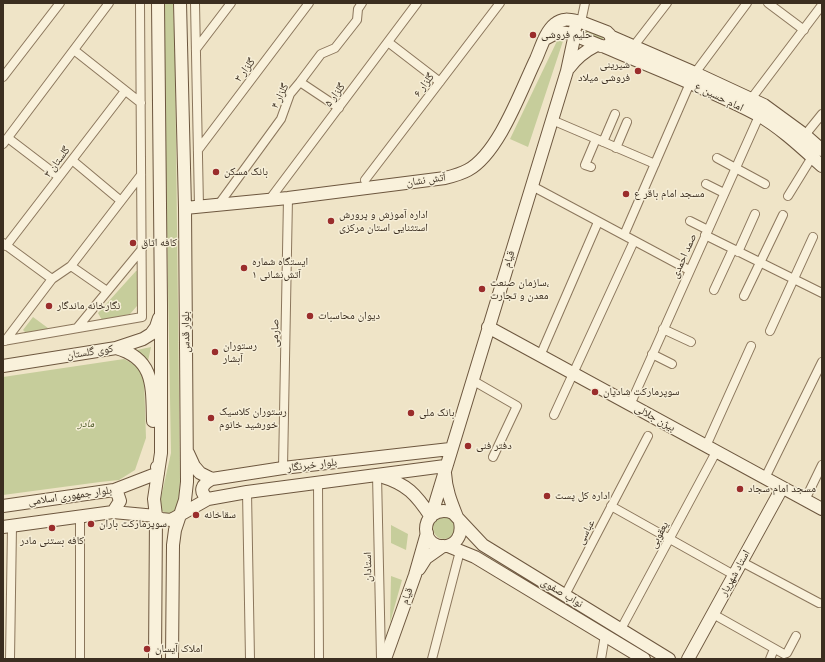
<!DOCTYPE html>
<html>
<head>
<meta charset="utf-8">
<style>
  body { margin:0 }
  #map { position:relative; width:825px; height:662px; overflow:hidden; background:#efe4c7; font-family:"Roboto Serif",serif }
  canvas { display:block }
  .frame { position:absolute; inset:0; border:4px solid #3b2e20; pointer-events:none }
</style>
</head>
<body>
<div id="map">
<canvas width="825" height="662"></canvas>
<div class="frame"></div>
</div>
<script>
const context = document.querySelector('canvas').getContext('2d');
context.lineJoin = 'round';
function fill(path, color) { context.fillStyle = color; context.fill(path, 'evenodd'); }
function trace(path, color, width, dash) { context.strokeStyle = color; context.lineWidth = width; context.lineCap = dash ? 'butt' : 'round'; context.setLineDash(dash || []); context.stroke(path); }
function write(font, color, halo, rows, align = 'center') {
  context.font = font + ' "Roboto Serif","Noto Naskh Arabic",serif'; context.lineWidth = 3; context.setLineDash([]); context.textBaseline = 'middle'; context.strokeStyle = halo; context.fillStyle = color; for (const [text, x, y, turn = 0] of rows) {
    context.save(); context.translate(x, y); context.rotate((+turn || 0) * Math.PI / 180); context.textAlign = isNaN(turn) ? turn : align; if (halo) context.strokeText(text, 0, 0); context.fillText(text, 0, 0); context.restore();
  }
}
const green = new Path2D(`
  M163,3h10l2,54 5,425 -2,23 -3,6 -7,3 -6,-3 -2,-9 11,-49z
  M584,28l20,9 -2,3 -19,-7z
  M557,41h6l-35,106 -18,-8z
  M136,271h4l-3,35 -7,8 -28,6 -4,-7z
  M33,317l19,14 -25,3 -4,-4z
  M151,347l-3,14 -11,-11z
  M124,359l13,7 7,13 2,59 -11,32 -16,10 -19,2 -97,13v-118z
  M433 528a11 11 0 1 1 22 0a11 11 0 1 1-22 0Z
  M391,525l17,9 -2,16 -15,-7z
  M391,576l11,4 -12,43z`);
const street = new Path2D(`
  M195,3l4,204
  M768,3l36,27
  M581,22l4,-19
  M388,42l52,40
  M633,47l34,-44
  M196,49l35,-46
  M74,50l67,53
  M695,73l52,-70
  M3,77l57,-74
  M300,82l39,26
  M751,99l71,-94
  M552,120l103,44
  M805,135l17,-21
  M8,138l51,39
  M603,142l12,-28
  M3,144l106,-141
  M616,148l11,-26
  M198,150l111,-147
  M717,158l48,26
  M72,160l49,41
  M591,167l-6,-2 11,-26
  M365,180l135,-177
  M706,184l18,9
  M532,186l157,84
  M788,196l24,-39
  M270,199l147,-196
  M219,204l62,-85 9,-25 10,-12 21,-28 14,-6 22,-28 1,-11 4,-6
  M690,221l18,9
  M624,235l66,-152
  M705,235l117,58
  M3,243l49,36 19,-13 36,25
  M6,246l119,-155
  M738,252l17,-38
  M71,266l70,-91
  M714,290l19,-41
  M744,296l39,-81
  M77,328l65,-79
  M663,329l28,13
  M770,331l43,-94
  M3,341l139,-24 -2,-314
  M5,341l47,-62
  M652,354l20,10
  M540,356l58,-134
  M472,380l45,26 -24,51
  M630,405l129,-289
  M554,415l80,-174
  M706,446l45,-100
  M283,468l5,-270
  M377,475l4,184
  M765,478l57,-116
  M318,483l1,176
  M247,492l3,167
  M805,500l17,-35
  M611,506l123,69
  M80,516v143
  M742,562l77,41
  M565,595l83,-159
  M713,614l71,40 3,-1 9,-17
  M621,629l95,-177
  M10,659l2,-133
  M432,659l28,-108
  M601,659l4,-24
  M770,659l4,-10`);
const secondary = new Path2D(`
  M581,22l26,10c8,6 4,16 -6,14l-22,-9 -4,-3 -1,-3 3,-8z
  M612,37l83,36 69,32 41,30 17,15
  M605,47c51,22 104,42 153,68 23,13 44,33 64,51
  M569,68c8,-11 16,-17 28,-23
  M185,208l103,-10 157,-20c8,-2 16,-4 23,-8 31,-17 53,-80 68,-111 5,-11 9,-27 19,-35 8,-7 16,-4 26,-2
  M488,327l334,182
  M116,348c39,11 36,39 37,73
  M3,366l113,-18 27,-9 8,-5 5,-7 3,-9
  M188,453l6,13 6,7 12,6 71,-11 167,-19
  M445,473c1,17 6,29 12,44
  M380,476c27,8 36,18 51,41
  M208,499c-10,-8 -6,-15 4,-20
  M3,506l111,-16 44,-17 -1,-6
  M113,512l7,-11 -2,-6 -4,-5
  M431,517l136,-446 8,-37 -17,-2 -13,7
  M460,522c6,30 -34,32 -34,7 0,-6 3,-11 6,-14 7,-5 14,-5 21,-2l30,32 186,114
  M3,527l110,-15 43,4 5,3 10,1 37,-21 39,-7 198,-26
  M448,546l27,11 169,102
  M419,569l7,-11 17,-12
  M155,659l1,-143 -2,-17 7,-46v-148l-3,-302
  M172,659l1,-114 2,-15 10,-30 2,-18 -2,-274 -5,-205
  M385,659l30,-84 12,-42
  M688,659l94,-171`);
const markers = [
  [533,35,4,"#9a2d2c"],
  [638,71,4,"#9a2d2c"],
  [216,172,4,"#9a2d2c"],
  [626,194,4,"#9a2d2c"],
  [331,221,4,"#9a2d2c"],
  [133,243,4,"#9a2d2c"],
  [244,268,4,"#9a2d2c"],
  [482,289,4,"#9a2d2c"],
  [49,306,4,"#9a2d2c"],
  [310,316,4,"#9a2d2c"],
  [215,352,4,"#9a2d2c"],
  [595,392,4,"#9a2d2c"],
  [411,413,4,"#9a2d2c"],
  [211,418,4,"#9a2d2c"],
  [468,446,4,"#9a2d2c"],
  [740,489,4,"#9a2d2c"],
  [547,496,4,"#9a2d2c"],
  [196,515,4,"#9a2d2c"],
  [91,524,4,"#9a2d2c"],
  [52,528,4,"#9a2d2c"],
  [147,649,4,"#9a2d2c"]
];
const poiNames = [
  ["حلیم فروشی",541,35],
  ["شیرینی",630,65,"right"],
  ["فروشی میلاد",630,78,"right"],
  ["بانک مسکن",224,172],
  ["مسجد امام باقر ع",634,194],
  ["اداره آموزش و پرورش",339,215],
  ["استثنایی استان مرکزی",339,228],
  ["کافه اتاق",141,243],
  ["ایستگاه شماره",252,262],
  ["۱ آتش‌نشانی",252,275],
  ["سازمان صنعت،",490,283],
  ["معدن و تجارت",490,296],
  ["نگارخانه ماندگار",57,306],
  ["دیوان محاسبات",318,316],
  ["رستوران",223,346],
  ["آبشار",223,359],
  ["سوپرمارکت شادیان",603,392],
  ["رستوران کلاسیک",219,412],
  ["خورشید خانوم",219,425],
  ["بانک ملی",419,413],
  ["دفتر فنی",476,446],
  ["مسجد امام سجاد",748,489],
  ["اداره کل پست",555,496],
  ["سقاخانه",204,515],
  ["سوپرمارکت باران",99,524],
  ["کافه بستنی مادر",52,541,"center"],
  ["املاک آیسان",155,649]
];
const streetNames = [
  ["گلزار ۳",245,70,-53],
  ["گلزار ۶",424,85,-53],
  ["گلزار ۵",335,95,-53],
  ["گلزار ۴",280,96,-63],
  ["امام حسین ع",719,97,26],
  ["گلستان ۳",57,162,-53],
  ["آتش نشان",426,180,-8],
  ["صمد احمدی",684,256,-66],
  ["قیام",509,259,-73],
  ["بلوار قدس",186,332,-91],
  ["صارمی",275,333,-89],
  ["کوی گلستان",90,352,-9],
  ["بیژن جلالی",655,418,29],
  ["بلوار خبرنگار",312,465,-7],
  ["بلوار جمهوری اسلامی",70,496,-8],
  ["عباسی",586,532,-63],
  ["یعقوبی",659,535,-62],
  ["استادان",368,567,-91],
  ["استاد شهریار",735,573,-61],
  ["نواب صفوی",562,593,31],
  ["قیام",407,596,-71]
];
const parkNames = [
  ["مادر",86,424]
];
fill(green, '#c6cd9b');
trace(street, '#8b765c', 10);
trace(secondary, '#6d573f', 14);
trace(street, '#f9f1db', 8);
trace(secondary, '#f9f1db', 12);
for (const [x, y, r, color] of markers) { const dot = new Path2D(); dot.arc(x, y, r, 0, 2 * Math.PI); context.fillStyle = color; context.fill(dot); trace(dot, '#f6eed7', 1.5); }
write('11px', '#3b2e20', '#f6eed7', poiNames, 'left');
write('11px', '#3b2e20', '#f6eed7', streetNames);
write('italic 11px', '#4a5826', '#f6eed7', parkNames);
</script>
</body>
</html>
